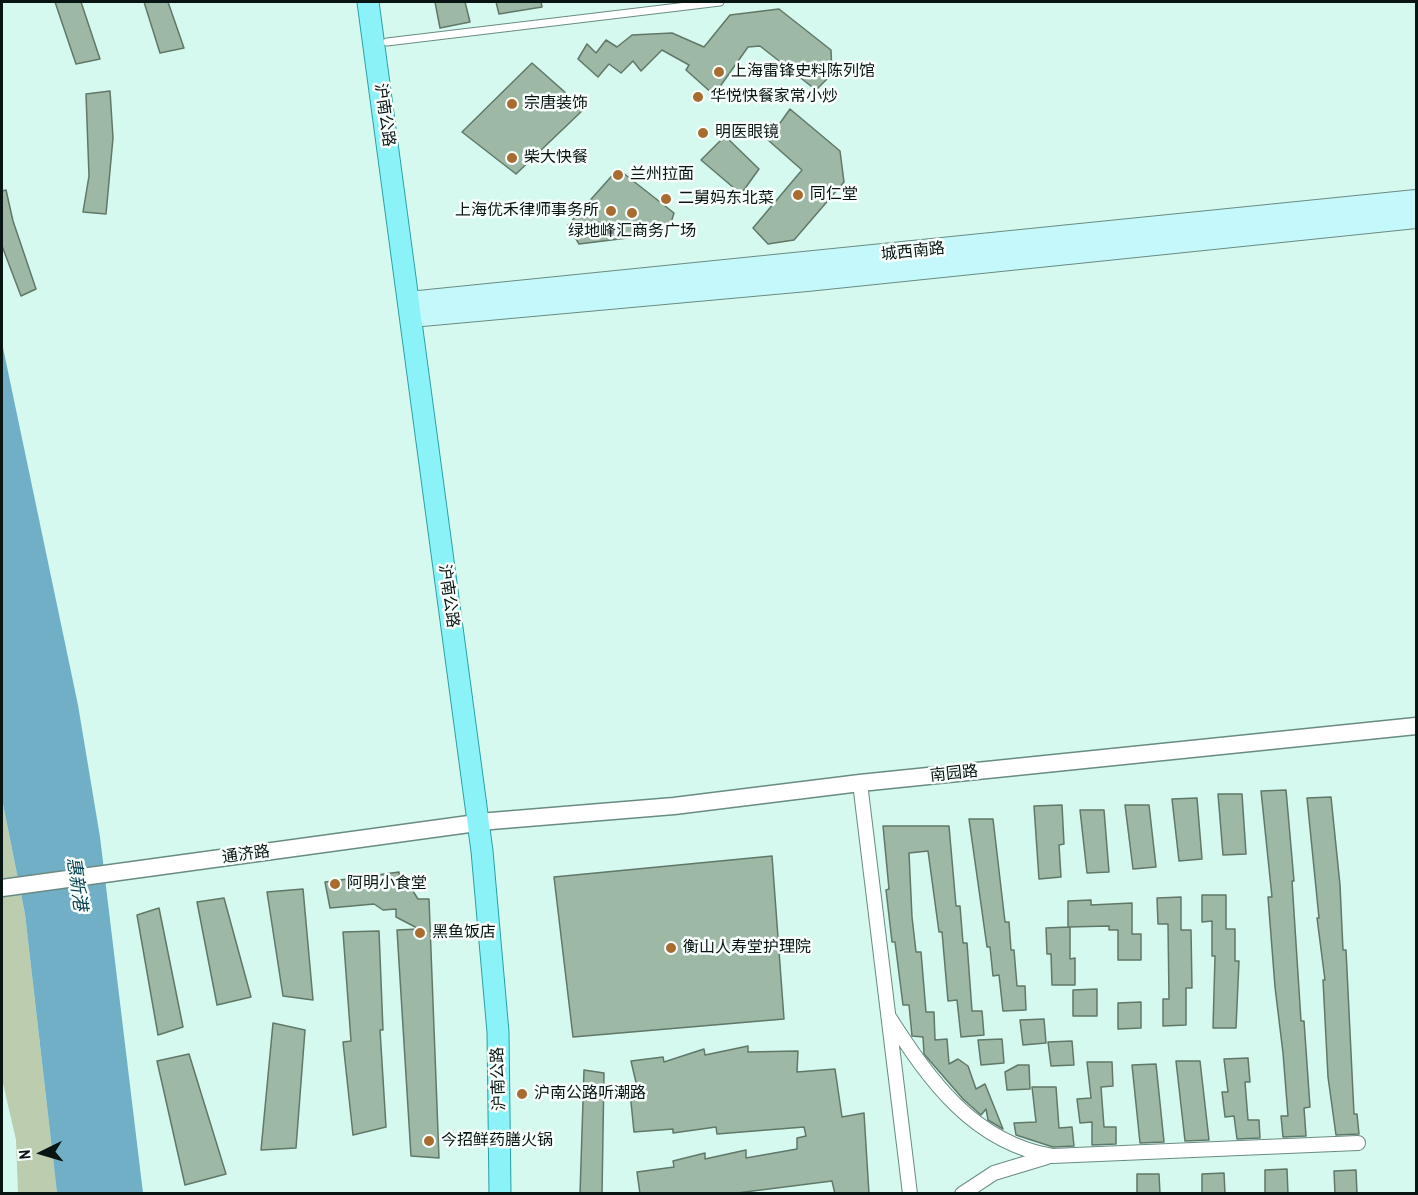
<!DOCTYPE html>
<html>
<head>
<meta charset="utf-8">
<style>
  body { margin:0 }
  #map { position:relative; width:1418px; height:1195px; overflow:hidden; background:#d5f9ef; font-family:"Archivo Narrow",sans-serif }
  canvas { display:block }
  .frame { position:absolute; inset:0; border:3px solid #081512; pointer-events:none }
  .north { position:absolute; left:12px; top:1123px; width:60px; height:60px; -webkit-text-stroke:4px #f8fffd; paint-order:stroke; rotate:265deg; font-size:16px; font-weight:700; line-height:24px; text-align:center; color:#081512 }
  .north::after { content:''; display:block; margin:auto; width:21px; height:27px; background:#081512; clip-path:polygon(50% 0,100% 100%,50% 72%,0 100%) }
</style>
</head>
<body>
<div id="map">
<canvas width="1418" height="1195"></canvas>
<div class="frame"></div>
<div class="north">N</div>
</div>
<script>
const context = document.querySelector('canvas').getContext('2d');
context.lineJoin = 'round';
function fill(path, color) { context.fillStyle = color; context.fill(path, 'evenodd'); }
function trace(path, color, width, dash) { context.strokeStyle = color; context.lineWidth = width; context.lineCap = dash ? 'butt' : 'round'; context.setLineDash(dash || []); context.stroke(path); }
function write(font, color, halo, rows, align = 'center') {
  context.font = font + ' "Archivo Narrow","Noto Sans SC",sans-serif'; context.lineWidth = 5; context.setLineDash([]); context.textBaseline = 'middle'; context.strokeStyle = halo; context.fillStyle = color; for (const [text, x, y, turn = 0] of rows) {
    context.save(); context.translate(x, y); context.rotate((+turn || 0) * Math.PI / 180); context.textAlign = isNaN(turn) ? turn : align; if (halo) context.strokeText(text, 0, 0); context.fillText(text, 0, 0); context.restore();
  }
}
const green = new Path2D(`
  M2,799l23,115 32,279h-39l-2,-53 -14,-61z`);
const water = new Path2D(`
  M2,343l76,362 22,132 43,356h-86l-32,-279 -23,-115z`);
const building = new Path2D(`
  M55,2h26l19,57 -24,5z
  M144,2h24l16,46 -24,5z
  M435,2h30l5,20 -30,6z
  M496,2h45l1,5 -43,7z
  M779,9l52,41 1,24 -16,16 -56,-44 -12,1 -34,48 -28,-25 3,-5 -27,-15 -21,21 -8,-10 -12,12 -12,-9 -11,13 -20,-18 9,-15 9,9 10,-13 11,7 15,-12 40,-2 32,14 26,-32z
  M532,63l52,46 -68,65 -54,-42z
  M110,91l3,47 -7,76 -23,-2 6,-36 -3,-82z
  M790,109l50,42 4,31 -50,58 -26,4 -15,-16 49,-58 -34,-30z
  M725,136l34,33 -18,25 -40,-34z
  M618,169l56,44 -6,20 -89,11 -11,-19z
  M6,190l7,31 23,68 -15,7 -19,-50v-55z
  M1286,790l8,91h-2l9,140h3l6,86 -6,1 2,28 -23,1 -2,-21h7l-5,-63 -8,-66 -7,-90h4l-11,-106z
  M1218,794h24l4,60 -23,1z
  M1331,797l9,88 3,65h3l8,164h3l2,20 -23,1 -8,-58 -5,-97h2l-8,-62h2l-12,-120z
  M1197,798l5,61 -23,2 -7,-62z
  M1062,805l2,39 -5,1 2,32 -22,2 -5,-73z
  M1125,805h24l7,62 -23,2z
  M1080,810h24l5,62 -22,1z
  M969,819h24l12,103h4l2,28h3l3,36h8l1,24 -23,1 -4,-36 -6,1 -3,-29h-3z
  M883,826h66l7,80h4l3,37h4l5,68h10l2,24 -23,2 -4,-37 -9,1 -6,-69h-3l-11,-81 -19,2 3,64 4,35h5l5,60h8l1,28 12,-1 2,25 9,-5 10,7 8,23 9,-5 18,45 -15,-9 -2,-11 -5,6 -18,-16 -39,-45 -1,-17 -11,-1 -3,-31h-6l-8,-63h-3l-6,-52 3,-1z
  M772,856l12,163 -211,18 -19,-160z
  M399,872l1,9 9,4 9,14h11l10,259 -28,-2 -14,-226 22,-1 -23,-12v-8l-13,1 -9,-6 -44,4 -5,-26z
  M303,889l10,111 -30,-4 -16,-104z
  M1202,895h24v34h9v32h4l-3,67h-23l2,-72h-3v-35l-10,1z
  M1181,897v33h10l1,58h-6v37l-23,1v-27h6l-1,-75h-10l-1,-26z
  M224,898l27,99 -34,8 -20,-103z
  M1091,900v5l41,-2v31h9v26h-23v-30h-9v-4l-41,1v-26z
  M159,908l24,119 -25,8 -21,-120z
  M1070,927v32l5,-1v27h-23l-1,-31h-4l-1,-26z
  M379,931l4,99h-3l6,97 -33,8 -10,-93 8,-1 -8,-109z
  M1097,989v27h-24v-26z
  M1141,1002v26l-23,1v-26z
  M1044,1019l2,24 -23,2 -3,-25z
  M273,1023l32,7 -9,118 -35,2z
  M1002,1039l2,24 -23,2 -3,-25z
  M1072,1041l2,24 -23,1 -3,-24z
  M748,1046v6l50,-1 -1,21 38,-3 7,48 22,-4 5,81h-34l-3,-13 -103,13h-89l-3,-22 37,-5 -1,-6 32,-8v6l41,-9v8l51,-9v-11l9,-2 -2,-9 -87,7 -1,-7 -43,6v-4l-39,3 -4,-40 8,-1 -7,-30 32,-4 1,5 40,-13 1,6z
  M189,1054l37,120 -41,11 -28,-124z
  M1248,1058l2,24h-5l3,38h11l1,18 -23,1 -3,-23 -9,1 -3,-25h6l-4,-33z
  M1176,1061h24l9,79 -24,1z
  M1087,1062h25l1,24 -12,1 3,40h12v17l-24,1v-23l-12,1 -3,-24 14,-1z
  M1156,1064l8,78 -24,1 -8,-78z
  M1018,1065h11l1,24 -23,1 -2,-18z
  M584,1070l20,3 -2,121h-22z
  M1032,1087h24l3,41 13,-1 2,19 -21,1 -37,-12 -2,-12 22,-1z
  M1287,1169l1,25h-23v-24z
  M1356,1170l1,24h-22l-1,-23z
  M1224,1173l1,21h-23v-20z
  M1137,1174h22l1,20h-23z`);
const service = new Path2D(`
  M387,42l333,-40`);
const minor = new Path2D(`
  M860,783l50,411
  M889,1017c41,64 84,125 163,139l306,-13
  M962,1194l32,-21 53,-16`);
const tertiary = new Path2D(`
  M2,888l489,-67 183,-15 186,-23 556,-57`);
const secondary = new Path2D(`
  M409,302l1007,-102
  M411,317l396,-36 609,-63`);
const primary = new Path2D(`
  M368,2l114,849 16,181 2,162`);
const markers = [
  [719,72,6,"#a96c30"],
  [698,97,6,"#a96c30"],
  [512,104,6,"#a96c30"],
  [703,133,6,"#a96c30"],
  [512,158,6,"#a96c30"],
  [618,175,6,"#a96c30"],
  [798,195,6,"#a96c30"],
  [666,199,6,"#a96c30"],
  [611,211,6,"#a96c30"],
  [632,213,6,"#a96c30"],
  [335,884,6,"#a96c30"],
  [420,933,6,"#a96c30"],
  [671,948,6,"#a96c30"],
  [522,1094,6,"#a96c30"],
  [429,1141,6,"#a96c30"]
];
const poiNames = [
  ["上海雷锋史料陈列馆",731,72],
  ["华悦快餐家常小炒",710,97],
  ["宗唐装饰",524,104],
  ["明医眼镜",715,133],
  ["柴大快餐",524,158],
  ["兰州拉面",630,175],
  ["同仁堂",810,195],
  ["二舅妈东北菜",678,199],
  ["上海优禾律师事务所",599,211,"right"],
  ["绿地峰汇商务广场",632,232,"center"],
  ["阿明小食堂",347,884],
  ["黑鱼饭店",432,933],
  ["衡山人寿堂护理院",683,948],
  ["沪南公路听潮路",534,1094],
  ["今招鲜药膳火锅",441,1141]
];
const streetNames = [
  ["沪南公路",384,115,82],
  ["城西南路",913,252,-6],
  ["沪南公路",448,596,82],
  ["南园路",954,774,-6],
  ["通济路",246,855,-8],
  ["沪南公路",499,1079,-92]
];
const waterNames = [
  ["惠新港",76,884,82]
];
fill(green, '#bbcdae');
fill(water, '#71afc6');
fill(building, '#9eb8a6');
trace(building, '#607867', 1.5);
trace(service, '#6a8b83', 9);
trace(minor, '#6a8b83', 16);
trace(tertiary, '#6a8b83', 19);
trace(secondary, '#6a8b83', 22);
trace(primary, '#2a9fa4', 23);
trace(service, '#fff', 7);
trace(minor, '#fff', 14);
trace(tertiary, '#fff', 16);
trace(secondary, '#c5f8fb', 20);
trace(primary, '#8bf2f8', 21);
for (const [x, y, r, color] of markers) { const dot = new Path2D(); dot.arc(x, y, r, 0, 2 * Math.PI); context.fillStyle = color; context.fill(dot); trace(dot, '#f8fffd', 2); }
write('16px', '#081512', '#f8fffd', poiNames, 'left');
write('16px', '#081512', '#f8fffd', streetNames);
write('italic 18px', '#053f50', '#f8fffd', waterNames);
</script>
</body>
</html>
